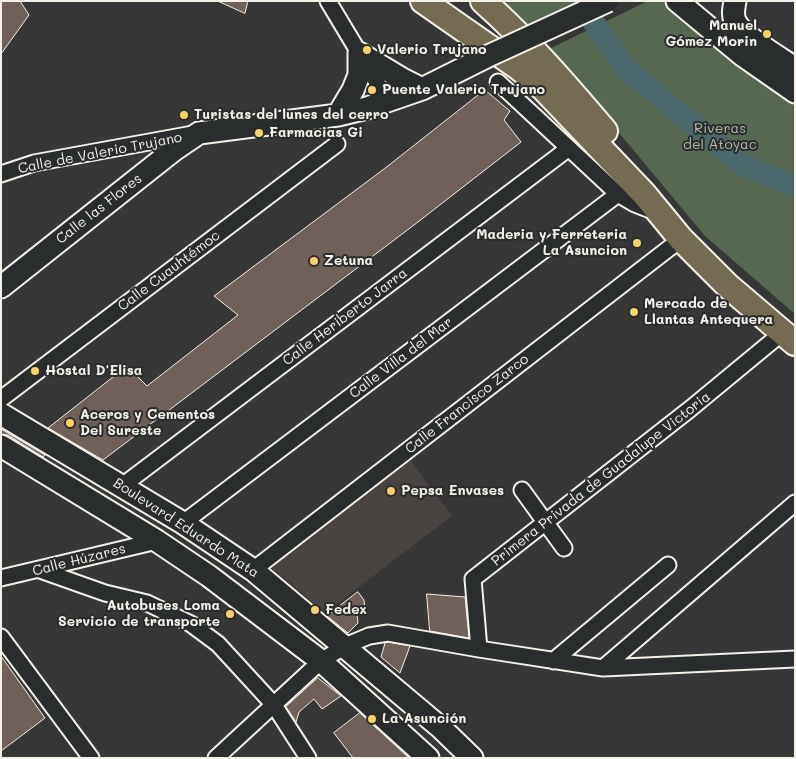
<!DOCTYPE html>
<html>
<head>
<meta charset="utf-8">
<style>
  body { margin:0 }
  #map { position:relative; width:796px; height:759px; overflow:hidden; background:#383737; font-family:Mali,sans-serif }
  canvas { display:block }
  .frame { position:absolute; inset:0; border:2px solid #f4f1e8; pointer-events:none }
</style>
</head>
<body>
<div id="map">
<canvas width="796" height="759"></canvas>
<div class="frame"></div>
</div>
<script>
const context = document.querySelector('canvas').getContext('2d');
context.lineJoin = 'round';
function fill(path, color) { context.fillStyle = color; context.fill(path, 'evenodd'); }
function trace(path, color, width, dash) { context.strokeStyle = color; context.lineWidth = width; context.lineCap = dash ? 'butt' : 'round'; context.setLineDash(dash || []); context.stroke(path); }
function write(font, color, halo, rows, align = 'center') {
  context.font = font + ' Mali,sans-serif'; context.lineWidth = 4; context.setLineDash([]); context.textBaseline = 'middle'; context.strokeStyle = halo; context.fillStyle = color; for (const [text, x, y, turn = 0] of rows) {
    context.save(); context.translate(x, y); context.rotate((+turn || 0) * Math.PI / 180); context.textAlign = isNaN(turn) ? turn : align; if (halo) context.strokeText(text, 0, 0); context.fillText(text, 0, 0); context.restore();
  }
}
const built = new Path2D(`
  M410,460l42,56 -127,97 -55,-47z`);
const green = new Path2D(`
  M491,1h89l-56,29z
  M648,1h16l131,100v213l-90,-78 -156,-187z`);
const river = new Path2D(`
  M579,1l48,69 118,96 50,20`);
const building = new Path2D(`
  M1,1h19l9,14 -28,39z
  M218,1h30l-3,12z
  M485,90l25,21 -6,9 17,22 -107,83 -311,235 -55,-32 79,-62 20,20 91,-71 -24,-19 170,-127z
  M1,429l44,26 -2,2 -35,-22 -7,-1z
  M358,592l6,8 1,11 -8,3 1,9 -10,10 -21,-17z
  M427,594l38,3 4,41 -39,-7z
  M388,642l22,4 -10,27 -19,-16 4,-14z
  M1,656l44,62 -44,33z
  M318,678l23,18 -19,13 -8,-10 -15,13 -3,10 -10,-15z
  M360,713l49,45h-56l-19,-25z`);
const street = new Path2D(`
  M328,1l60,100
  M498,82l120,112 17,10 23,9
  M1,174l33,-11 159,-29
  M1,399l336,-255
  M122,486l447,-338
  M522,490l42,58
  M183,523l435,-329
  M40,570l65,23 42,10 44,21 27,20 56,61 34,53
  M253,570l428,-331
  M1,578l156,-37
  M1,637l90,121
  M479,649l-6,-70 217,-170 92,-76
  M553,661l115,-96
  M603,668l192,-165
  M216,758l105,-97 24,-15 24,-10 19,-3 91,16 124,19 192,-9`);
const secondary = new Path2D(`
  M677,1l65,54 53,37
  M735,1c-1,7 -3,13 0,20 6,14 46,38 60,47
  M359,53l45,27 18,9
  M338,115l15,-25 6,-15v-22
  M1,287l173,-137 25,-17 139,-18 29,-7 55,-19 64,-32
  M1,414l182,109 70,47 188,158 31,30
  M1,446l156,95 52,35 112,85 107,97`);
const primary = new Path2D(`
  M423,1l96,67 24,20 101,106 37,45 47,47 67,57
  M483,1c45,40 83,84 122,130`);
const secondaryBridge = new Path2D(`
  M486,57l122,-56`);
const markers = [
  [767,34,5,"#ffd166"],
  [367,50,5,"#ffd166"],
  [372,90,5,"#ffd166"],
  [184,115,5,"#ffd166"],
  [259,133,5,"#ffd166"],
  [637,243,5,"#ffd166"],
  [314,261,5,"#ffd166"],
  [634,312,5,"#ffd166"],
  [35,371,5,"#ffd166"],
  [70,423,5,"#ffd166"],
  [391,491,5,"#ffd166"],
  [315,610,5,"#ffd166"],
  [230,614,5,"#ffd166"],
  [372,719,5,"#ffd166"]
];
const poiNames = [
  ["Manuel",757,26,"right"],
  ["Gómez Morin",757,42,"right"],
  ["Valerio Trujano",377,50],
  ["Puente Valerio Trujano",382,90],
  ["Turistas del lunes del cerro",194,115],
  ["Farmacias Gi",269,133],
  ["Maderia y Ferreteria",627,235,"right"],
  ["La Asuncion",627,251,"right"],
  ["Zetuna",324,261],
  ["Mercado de",644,304],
  ["Llantas Antequera",644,320],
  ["Hostal D'Elisa",45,371],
  ["Aceros y Cementos",80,415],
  ["Del Sureste",80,431],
  ["Pepsa Envases",401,491],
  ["Autobuses Loma",220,606,"right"],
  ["Servicio de transporte",220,622,"right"],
  ["Fedex",325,610],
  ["La Asunción",382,719]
];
const parkNames = [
  ["Riveras",720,129],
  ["del Atoyac",720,145]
];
const streetNames = [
  ["Calle de Valerio Trujano",100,153,-11],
  ["Calle las Flores",99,209,-38],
  ["Calle Cuauhtémoc",169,271,-37],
  ["Calle Heriberto Jarra",345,317,-37],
  ["Calle Villa del Mar",401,358,-37],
  ["Calle Francisco Zarco",467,404,-38],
  ["Primera Privada de Guadalupe Victoria",601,479,-38],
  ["Boulevard Eduardo Mata",186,528,33],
  ["Calle Húzares",79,560,-14]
];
fill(built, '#494341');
fill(green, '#576852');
trace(river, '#4a676c', 22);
fill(building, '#715f59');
trace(building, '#f4f1e8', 1);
trace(street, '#f4f1e8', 19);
trace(secondary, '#f4f1e8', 25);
trace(primary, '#f4f1e8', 28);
trace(street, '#2a2d2e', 15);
trace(secondary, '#2a2d2e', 21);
trace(primary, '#756b52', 24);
trace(secondaryBridge, '#f4f1e8', 25, []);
trace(secondaryBridge, '#2a2d2e', 21);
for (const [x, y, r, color] of markers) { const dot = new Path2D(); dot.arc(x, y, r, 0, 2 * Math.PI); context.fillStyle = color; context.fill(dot); trace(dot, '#2a2d2e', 2); }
write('bold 14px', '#f4f1e8', '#2a2d2e', poiNames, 'left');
write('14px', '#b5baac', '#2a2d2e', parkNames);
write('14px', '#f4f1e8', '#2a2d2e', streetNames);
</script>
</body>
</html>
